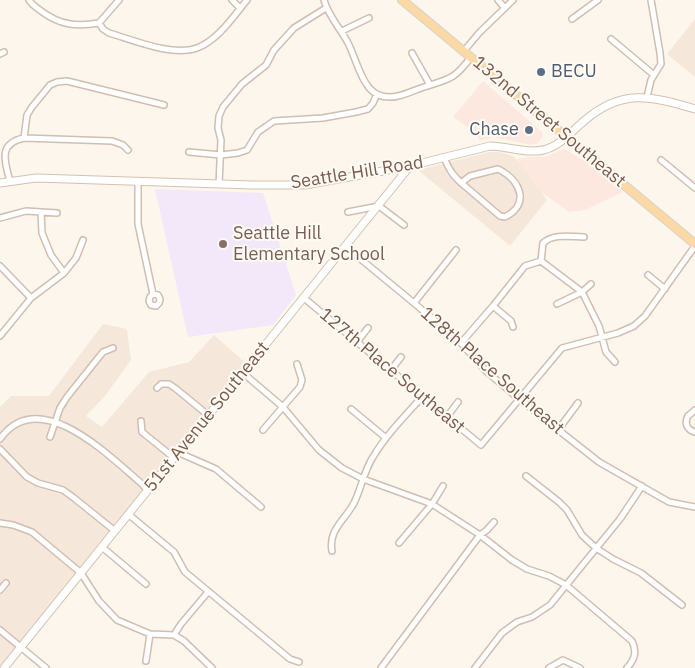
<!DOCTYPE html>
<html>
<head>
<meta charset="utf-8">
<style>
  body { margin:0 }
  canvas { display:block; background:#fdf6ec }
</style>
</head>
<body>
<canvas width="695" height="668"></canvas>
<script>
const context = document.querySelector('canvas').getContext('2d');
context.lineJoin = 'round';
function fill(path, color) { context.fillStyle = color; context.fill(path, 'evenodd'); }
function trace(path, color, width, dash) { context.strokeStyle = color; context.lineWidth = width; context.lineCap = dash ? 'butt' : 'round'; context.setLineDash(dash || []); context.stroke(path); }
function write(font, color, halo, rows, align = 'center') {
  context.font = font + ' "IBM Plex Sans",sans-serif'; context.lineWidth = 4; context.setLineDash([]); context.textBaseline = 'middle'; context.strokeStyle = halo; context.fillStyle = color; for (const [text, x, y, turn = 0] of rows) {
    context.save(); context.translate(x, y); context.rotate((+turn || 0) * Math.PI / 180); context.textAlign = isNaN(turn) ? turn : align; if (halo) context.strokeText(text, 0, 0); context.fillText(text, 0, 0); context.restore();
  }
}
const residential = new Path2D(`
  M695,19v58l-28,-23z
  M490,152h10l13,4 14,15 20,29 -37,46 -92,-76z
  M103,324l24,5 4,31 -26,36 -19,20 16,11 47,-55 40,-10 25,-27 35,31 -245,302h-4v-261l11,-11h38z`);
const commercial = new Path2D(`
  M483,81l59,51 1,4 -5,7 -7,2 -38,-8 -13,4 -3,-7 -24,-17z
  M564,149l22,13 37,30 -38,18 -16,2 -29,-21 -23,-32 13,-2h15z`);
const education = new Path2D(`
  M155,189l108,4 33,102 -23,30 -85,12z`);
const street = new Path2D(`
  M29,0c3,5 7,7 12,11 19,14 35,16 58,12l4,6 6,4c24,7 64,24 88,15 21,-8 36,-31 50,-48
  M232,0l8,8
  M324,0c4,16 17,29 24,43 12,23 15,61 50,53 9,-2 17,-6 26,-9 25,-8 30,-7 47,-30
  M498,0l7,8
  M572,19l26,-19
  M99,23l20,-23
  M342,31l27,-13
  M611,39l43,36
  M463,52l16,-19 34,-33
  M412,53l18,32
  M0,54l4,-2
  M647,97l4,-17 10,-16 -1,-11 -9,-53
  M24,138l3,-23 5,-8 18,-22 7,-3 10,-1 97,24
  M189,152l32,3 17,-2 9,-3 11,-18 16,-11 49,-3 33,-6 12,-3 5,-6 4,-9
  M444,157c5,14 11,21 22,30l34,29 5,1c26,-13 15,-37 -7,-48l-28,7 -9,7
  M661,160l34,28
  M10,181c-7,-23 -10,-38 14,-43l88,3 11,4 5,5
  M138,181v43l15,70 5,1 2,4 -1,4 -3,3 -5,-1 -2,-4 1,-4 3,-3
  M219,184l2,-44 -3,-12 1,-12 4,-9 19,-23 24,-19 8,-15 20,-22 32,-20
  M41,212l1,21 9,22 13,18
  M348,212l31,-6 25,19
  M0,218l26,-7 31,2
  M346,247l68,56 47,40 25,28 33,28 80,63 70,40 26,5
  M541,261l41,31 17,34 7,26 9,10
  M0,266l31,32
  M648,275l17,14
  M304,298l177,147 81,-97 56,-15 16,-7 11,-10 50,-70
  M414,303l42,-53
  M557,304l25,-12 9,-8
  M493,306l18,15 2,6
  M0,336l31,-38 33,-25 12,-15 7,-18
  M357,342l11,-14
  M461,343l32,-37 32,-40 16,-5 2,-18c11,-10 27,-6 41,-6
  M391,370l10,-13
  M243,373l40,34 36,43 23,18 21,11 69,25 48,31 32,25 15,9 22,7 17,9 66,56c5,11 3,18 -5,27
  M157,388l4,-4h8l6,4 33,27
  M351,409l35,29
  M695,410l-7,6c-4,7 -1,14 7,16
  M447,417l11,-15
  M141,421l1,11 31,25
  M263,430l37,-43 2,-7 -5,-16
  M558,430l20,-27
  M50,437l10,-29 7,-11 36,-45 10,-4
  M0,439c39,-55 109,17 142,45l5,6
  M0,449l27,28 11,6 25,7 11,8 41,33
  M177,452l39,17 45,38
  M526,476l33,26 8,8 15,25 14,13 17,11 28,14 41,32
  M128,514l46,38 11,20 105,87 9,3
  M0,523l13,2 19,7 49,41 18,28 18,19 33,14 24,1 10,6 28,27
  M399,543l33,-39 11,-18
  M102,547l44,37
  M332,551c-4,-21 13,-31 22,-48 7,-14 10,-32 19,-46 13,-22 32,-41 49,-60
  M0,590l6,-7
  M0,630l46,38
  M174,635l7,-11 27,-32
  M146,661l4,-27
  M381,668l99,-133 7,-5 7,-8
  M475,668l27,-35 15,-11 15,-5 18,-12 70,-86 22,-33
  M549,668l14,-8 17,8`);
const secondary = new Path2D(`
  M0,183l36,-5 216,7h53l105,-19 80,-20c17,0 36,8 53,4 17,-4 28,-18 41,-29 38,-33 67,-25 111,-12
  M4,668l406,-502`);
const primary = new Path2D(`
  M402,0l293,244`);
const markers = [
  [541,72,5,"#5c6f8a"],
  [529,130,5,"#5c6f8a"],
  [223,244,5,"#8d6e63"]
];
const serviceNames = [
  ["BECU",551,72],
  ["Chase",519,130,"right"]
];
const streetNames = [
  ["132nd Street Southeast",549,122,40],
  ["Seattle Hill Road",357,173,-9],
  ["127th Place Southeast",392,371,40],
  ["128th Place Southeast",492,371,41],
  ["51st Avenue Southeast",207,417,-51]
];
const educationNames = [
  ["Seattle Hill",233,234],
  ["Elementary School",233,255]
];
fill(residential, '#f5e8da');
fill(commercial, '#fde8e0');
fill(education, '#f3e8fa');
trace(street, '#d1beb0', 8);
trace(secondary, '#d6c0b0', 9);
trace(primary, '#dad1cd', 10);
trace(street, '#fff', 5);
trace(secondary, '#fff', 7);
trace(primary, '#fbd9a5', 8);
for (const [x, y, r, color] of markers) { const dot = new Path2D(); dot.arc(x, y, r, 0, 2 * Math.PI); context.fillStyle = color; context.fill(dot); trace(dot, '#fffaf3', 2); }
write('18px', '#4e5e75', '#fffaf3', serviceNames, 'left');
write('18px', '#7a5c4d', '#fffaf3', streetNames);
write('18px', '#785e54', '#fffaf3', educationNames, 'left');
</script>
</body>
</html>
